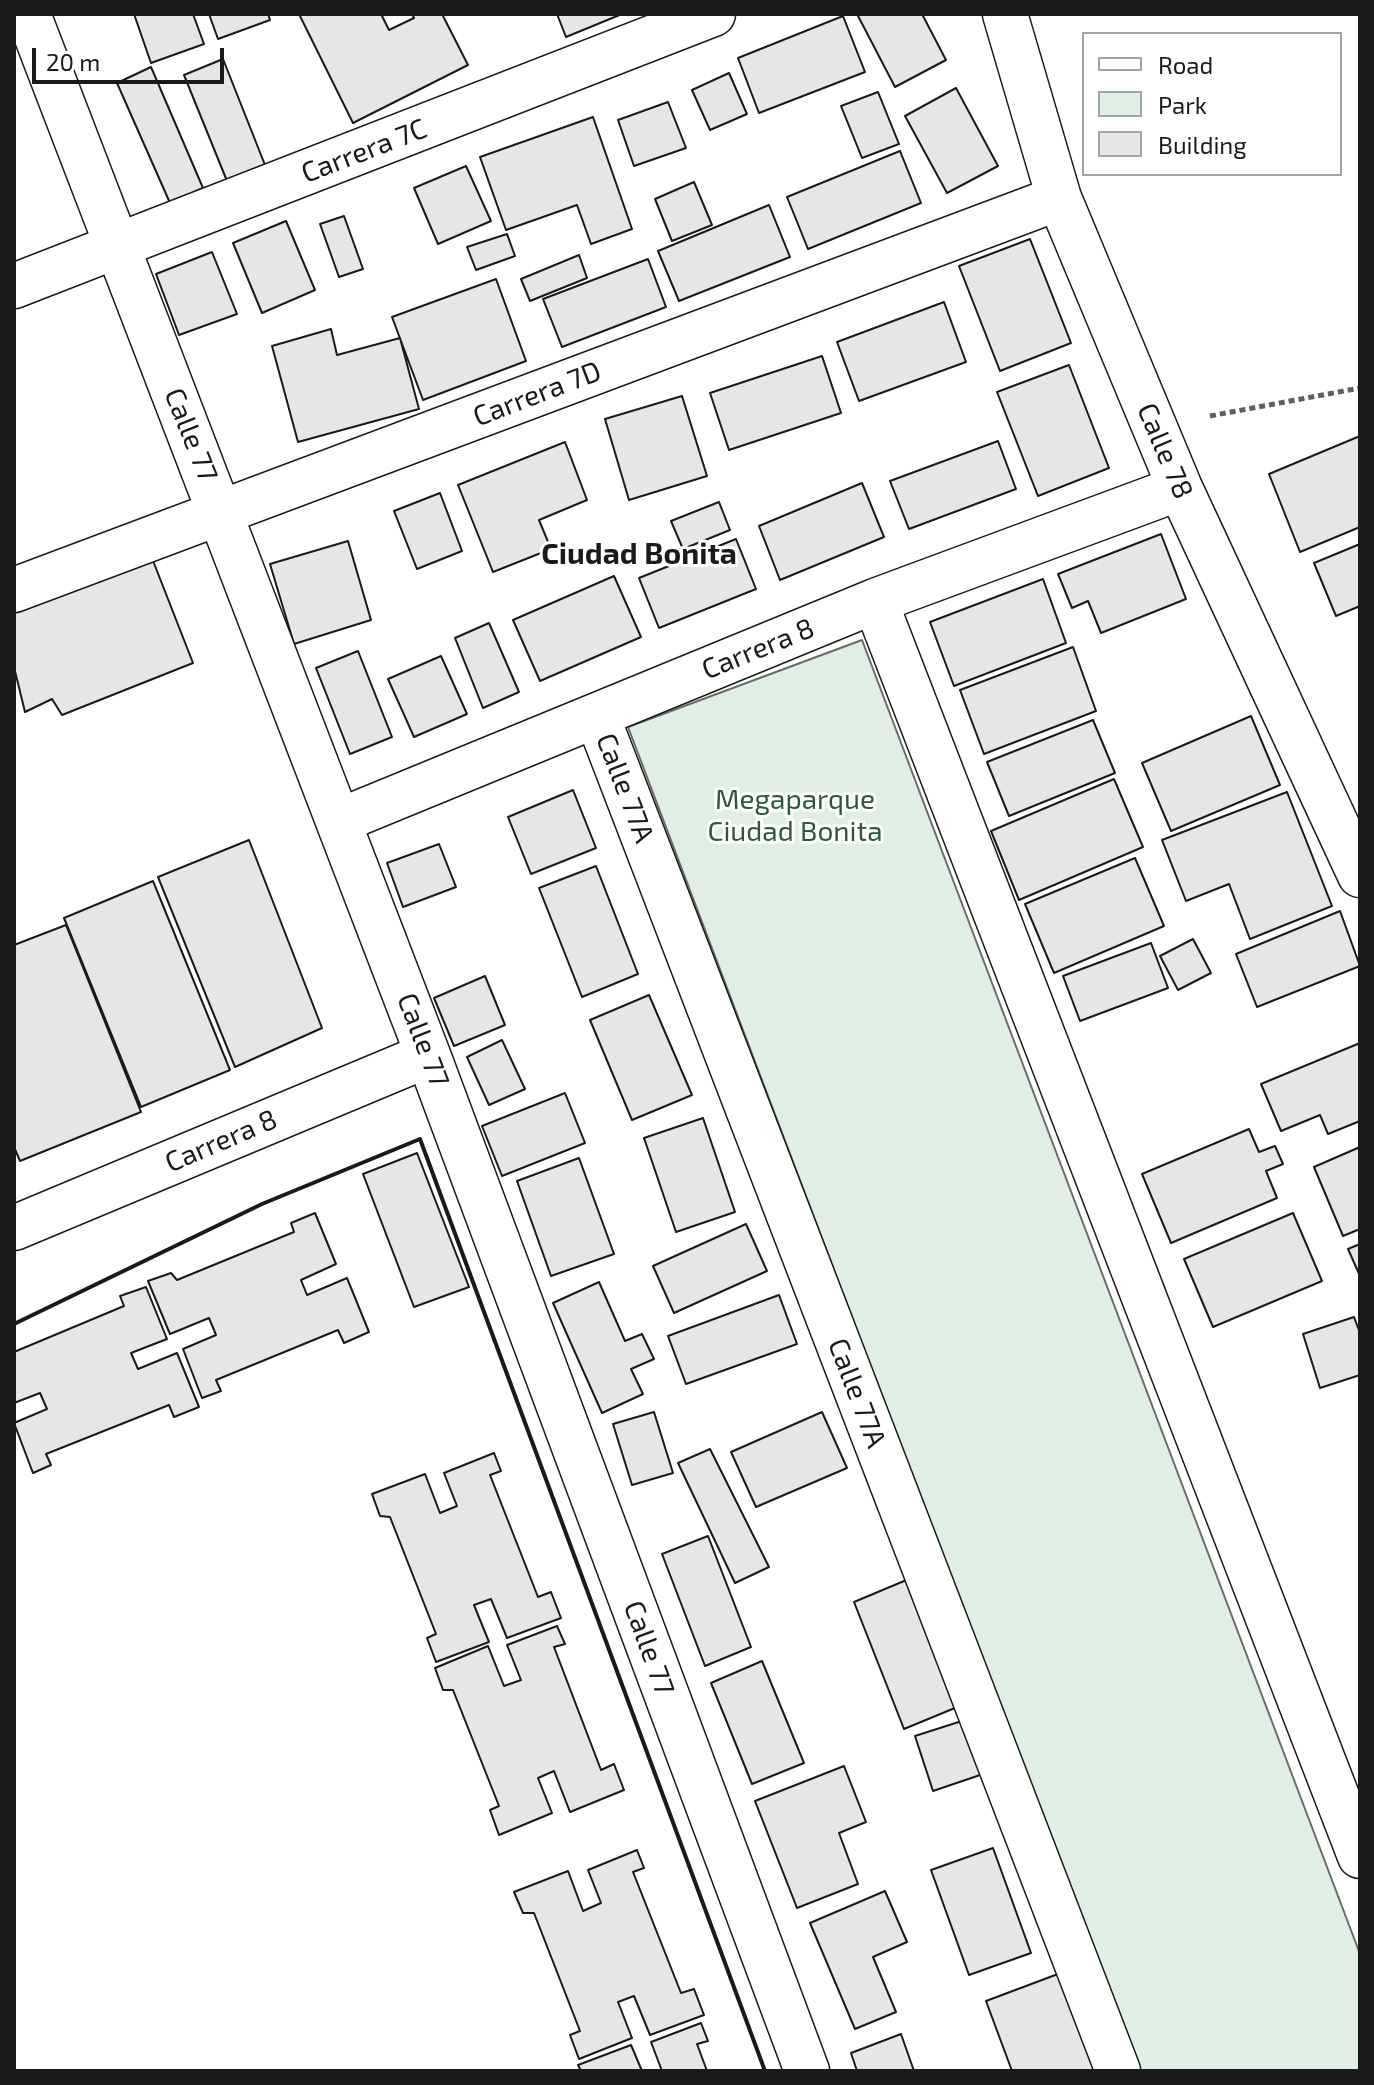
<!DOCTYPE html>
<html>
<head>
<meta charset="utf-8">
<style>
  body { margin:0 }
  #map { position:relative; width:1374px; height:2085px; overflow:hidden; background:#fff; font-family:"Exo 2",sans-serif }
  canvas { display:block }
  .frame { position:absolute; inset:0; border:16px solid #1a1a1a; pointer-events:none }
  .legend { position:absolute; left:1082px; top:32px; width:260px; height:144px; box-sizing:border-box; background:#fff; border:2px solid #a3a3a3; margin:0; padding:10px 14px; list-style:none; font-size:24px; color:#1a1a1a }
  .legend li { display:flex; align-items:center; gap:16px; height:40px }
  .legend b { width:40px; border:2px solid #a3a3a3 }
  .scale { position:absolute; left:32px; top:48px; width:192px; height:36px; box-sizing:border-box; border:4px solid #1a1a1a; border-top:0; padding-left:10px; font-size:24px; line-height:28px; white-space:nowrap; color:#1a1a1a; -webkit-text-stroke:6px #fff; paint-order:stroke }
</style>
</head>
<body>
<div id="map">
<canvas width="1374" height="2085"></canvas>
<div class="frame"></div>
<ul class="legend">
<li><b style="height:10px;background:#fff"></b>Road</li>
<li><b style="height:22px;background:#e0efe3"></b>Park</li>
<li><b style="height:22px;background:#e6e6e6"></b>Building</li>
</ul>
<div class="scale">20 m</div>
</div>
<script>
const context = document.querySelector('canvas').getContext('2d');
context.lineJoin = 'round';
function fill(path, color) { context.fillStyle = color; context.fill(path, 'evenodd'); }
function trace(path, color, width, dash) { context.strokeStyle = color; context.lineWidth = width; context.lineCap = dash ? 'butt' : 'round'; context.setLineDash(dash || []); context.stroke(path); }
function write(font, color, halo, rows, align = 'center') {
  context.font = font + ' "Exo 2",sans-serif'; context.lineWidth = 6; context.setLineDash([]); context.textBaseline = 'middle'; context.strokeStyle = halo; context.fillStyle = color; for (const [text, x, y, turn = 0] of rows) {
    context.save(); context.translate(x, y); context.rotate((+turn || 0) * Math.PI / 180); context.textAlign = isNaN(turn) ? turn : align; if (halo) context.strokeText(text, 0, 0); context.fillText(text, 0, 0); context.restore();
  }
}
const green = new Path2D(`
  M862,640l498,1314v117h-222l-510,-1344z`);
const building = new Path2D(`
  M134,14h59l11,30 -53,19z
  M209,14h59l2,6 -52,19z
  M299,14h82l8,16 25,-12 -2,-4h30l26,51 -115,58z
  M557,14h65l-56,23z
  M857,14h65l24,46 -51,27z
  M843,16l22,56 -106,41 -21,-55z
  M223,59l42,106 -38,16 -43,-106z
  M151,67l52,121 -33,15 -53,-120z
  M729,73l18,41 -37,16 -18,-40z
  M956,88l42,78 -51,27 -42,-77z
  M878,92l21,52 -37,14 -21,-52z
  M668,102l18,46 -52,18 -16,-46z
  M593,117l39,112 -41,15 -14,-39 -71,25 -26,-73z
  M900,151l21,52 -113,46 -21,-52z
  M466,166l25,55 -53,23 -24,-56z
  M694,182l18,43 -40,16 -17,-42z
  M769,205l21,52 -111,44 -21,-50z
  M344,216l19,53 -24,8 -19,-53z
  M286,221l29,69 -53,23 -29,-70z
  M507,234l8,22 -39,14 -9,-23z
  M1030,239l41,104 -71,28 -41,-105z
  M212,252l25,62 -58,21 -23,-61z
  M579,255l8,23 -57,23 -9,-22z
  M648,259l18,48 -104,40 -19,-48z
  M496,279l30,82 -103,39 -31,-83z
  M944,302l22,60 -107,39 -22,-59z
  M331,329l6,26 63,-17 19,71 -121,33 -26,-96z
  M822,356l19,57 -112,37 -19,-57z
  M1069,365l40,103 -71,28 -41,-104z
  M682,396l25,80 -78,24 -24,-81z
  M1360,436v91l-60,25 -31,-78z
  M998,441l18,48 -107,40 -19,-48z
  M565,442l22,58 -48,20 12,29 -58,23 -35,-87z
  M862,483l22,54 -104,43 -21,-54z
  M440,493l22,58 -45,18 -23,-58z
  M719,502l11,28 -47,19 -12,-28z
  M1161,534l25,65 -85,34 -13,-32 -16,7 -14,-34z
  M736,539l20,50 -97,39 -20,-50z
  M348,541l23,79 -77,24 -24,-80z
  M1360,544v62l-24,10 -22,-53z
  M150,553l43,110 -131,52 -10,-16 -27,13 -11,-45v-62z
  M614,576l27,61 -101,44 -27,-61z
  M1043,579l23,64 -112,43 -24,-64z
  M489,623l30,69 -36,16 -28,-70z
  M1073,647l23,64 -112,43 -24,-64z
  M358,651l34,86 -42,17 -34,-86z
  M441,656l26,58 -53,23 -26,-58z
  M1251,716l29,69 -109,46 -29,-68z
  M1093,720l22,53 -106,43 -22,-54z
  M1114,779l29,68 -124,53 -28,-69z
  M573,790l23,58 -65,26 -23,-57z
  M1287,792l45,114 -82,33 -21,-55 -43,17 -24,-61z
  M249,840l73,188 -87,39 -77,-190z
  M439,844l17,43 -53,20 -16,-44z
  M1135,858l29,68 -110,47 -29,-69z
  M596,866l42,108 -56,23 -43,-109z
  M153,881l77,189 -89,37 -77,-189z
  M1340,911l20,55 -103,41 -21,-53z
  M66,925l75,187 -121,49 -6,-14v-202z
  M1193,939l18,34 -33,17 -18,-34z
  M1151,943l17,45 -88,33 -17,-45z
  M485,976l20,49 -51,21 -20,-48z
  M649,995l43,100 -60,25 -42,-100z
  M502,1040l23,49 -36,16 -22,-48z
  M1360,1043v78l-32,13 -8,-19 -39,16 -20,-47z
  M565,1093l20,50 -83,33 -20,-50z
  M703,1118l32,94 -59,20 -32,-94z
  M1249,1129l10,23 16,-6 8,18 -17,7 11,27 -106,45 -29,-69z
  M1360,1147v82l-17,7 -29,-69z
  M417,1153l52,134 -55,20 -51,-133z
  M579,1158l35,96 -63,22 -34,-95z
  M315,1213l21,51 -35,16 6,15 40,-17 22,54 -25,11 -6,-13 -122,50 5,11 -19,7 -19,-49 33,-14 -7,-17 -39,16 -22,-53 23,-8 6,7 117,-48 -3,-9z
  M1293,1213l29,68 -109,46 -29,-68z
  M746,1224l21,47 -93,42 -21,-47z
  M1360,1244v32l-12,-27z
  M599,1282l26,59 17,-7 12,25 -23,10 12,25 -41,19 -49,-110z
  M146,1287l21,52 -36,14 7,16 39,-16 22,54 -25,10 -5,-12 -123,49 5,11 -18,8 -19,-50 33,-14 -7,-16 -26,10v-51l110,-46 -4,-10z
  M779,1295l18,49 -111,40 -18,-48z
  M1354,1317l6,16v42l-40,13 -17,-54z
  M654,1412l19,61 -41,12 -19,-61z
  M822,1412l25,56 -91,39 -25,-55z
  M710,1449l59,118 -34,16 -57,-120z
  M494,1453l7,18 -11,4 48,122 13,-5 10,26 -54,20 -16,-39 -17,6 15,37 -53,20 -9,-24 9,-4 -46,-117 -10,-1 -8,-22 53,-20 15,39 17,-7 -13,-33z
  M708,1536l43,111 -46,19 -43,-112z
  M916,1576l51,127 -63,26 -50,-127z
  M557,1626l8,18 -11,3 47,123 13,-6 10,26 -54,22 -16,-41 -16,7 14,35 -53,22 -9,-25 9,-4 -46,-116h-10l-8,-22 53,-22 16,40 17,-6 -14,-35z
  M762,1661l42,102 -52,21 -41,-101z
  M968,1719l18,54 -53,18 -18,-55z
  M844,1766l22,56 -27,11 19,51 -61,24 -42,-107z
  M993,1848l38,105 -62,22 -38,-105z
  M637,1850l7,18 -11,4 48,121 13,-4 10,26 -54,20 -16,-39 -16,6 14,36 -53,21 -9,-24 10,-4 -46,-118h-11l-9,-21 54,-21 15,40 18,-8 -13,-33z
  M885,1891l22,51 -34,15 23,55 -41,17 -45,-106z
  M1058,1974l37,97h-83l-26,-70z
  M701,2023l7,18 -11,3 10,27h-45l-11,-29z
  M901,2034l13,37h-57l-6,-18z
  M631,2045l11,26h-61l-3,-6z`);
const path = new Path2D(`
  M1210,416l150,-28`);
const minor = new Path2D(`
  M28,14l400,1041 379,1016
  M1005,14l54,184 121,290 180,387
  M14,286l699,-272
  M14,590l1045,-392
  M875,601l485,1255
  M597,716l521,1355
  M339,821l536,-220 305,-113
  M14,1228l414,-173`);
const wall = new Path2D(`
  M14,1324l248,-120 158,-65 345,932`);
const streetNames = [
  ["Carrera 7C",364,151,-21],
  ["Carrera 7D",537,394,-21],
  ["Calle 77",191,435,68],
  ["Calle 78",1165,451,67],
  ["Carrera 8",758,649,-22],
  ["Calle 77A",625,788,69],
  ["Calle 77",423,1040,69],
  ["Carrera 8",221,1141,-23],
  ["Calle 77A",857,1393,69],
  ["Calle 77",649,1648,70]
];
const parkNames = [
  ["Megaparque",795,800],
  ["Ciudad Bonita",795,832]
];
const neighbourhoodNames = [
  ["Ciudad Bonita",639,554]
];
fill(green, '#e0efe3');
trace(green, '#6a6a6a', 2);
fill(building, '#e6e6e6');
trace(building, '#1a1a1a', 2);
trace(minor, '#1a1a1a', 47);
trace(path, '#5f5f5f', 5, [6, 4]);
trace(minor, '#fff', 44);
trace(wall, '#1a1a1a', 4);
write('28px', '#1a1a1a', '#fff', streetNames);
write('28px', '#2b5a34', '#fff', parkNames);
write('bold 30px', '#1a1a1a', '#fff', neighbourhoodNames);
</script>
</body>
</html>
